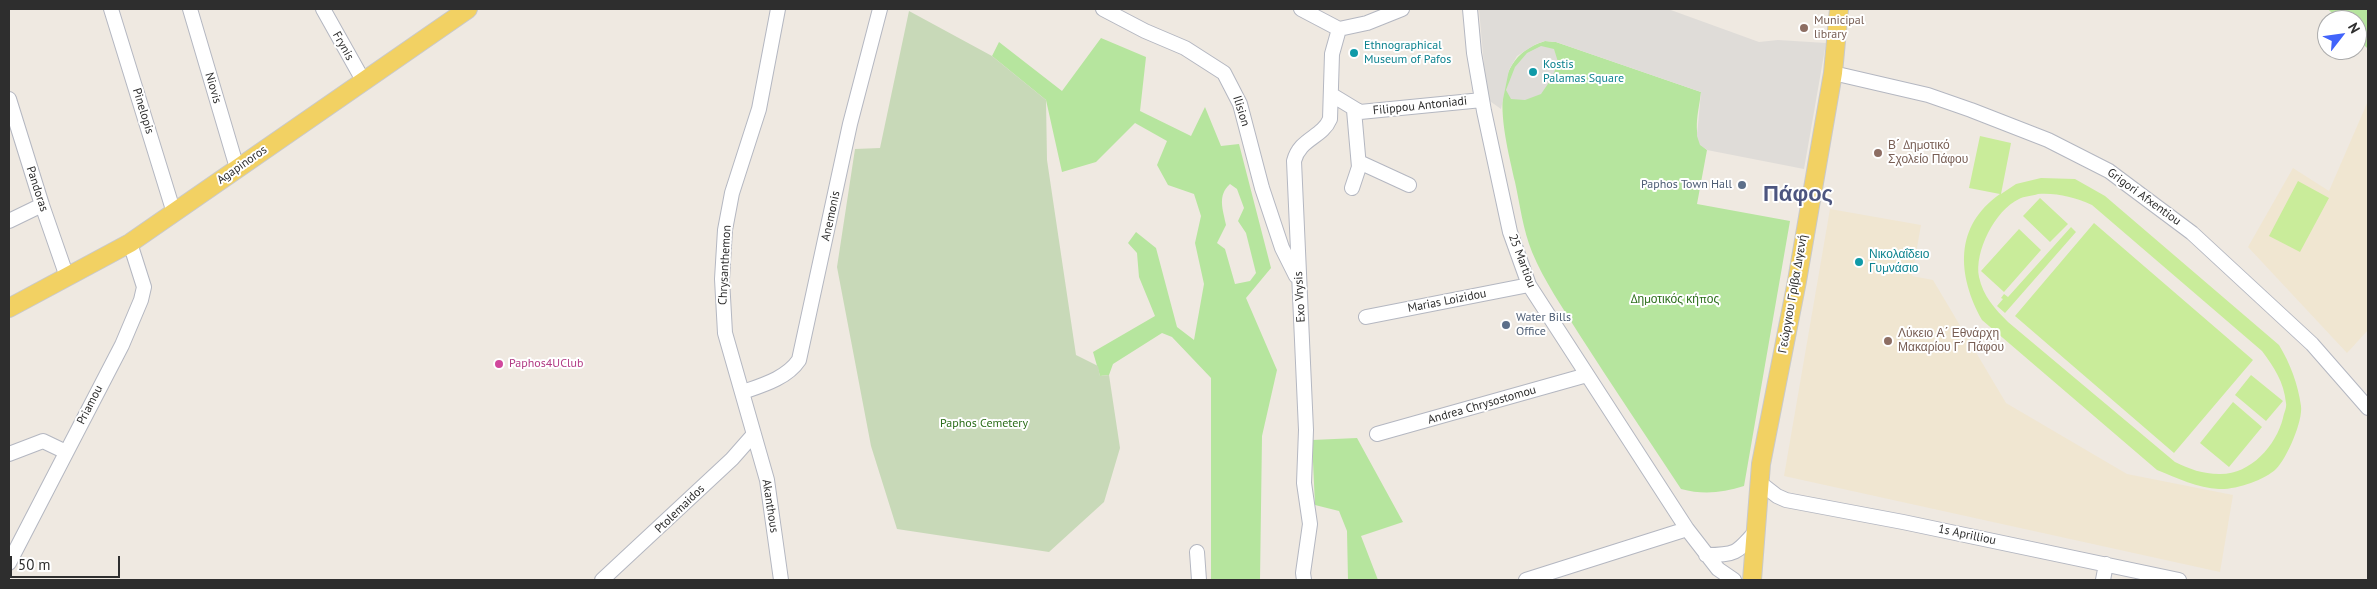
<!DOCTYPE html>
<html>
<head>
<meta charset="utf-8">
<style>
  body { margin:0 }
  #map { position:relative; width:2377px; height:589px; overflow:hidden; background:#efe9e1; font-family:"PT Sans",sans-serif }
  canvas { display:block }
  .frame { position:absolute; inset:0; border:10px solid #2e2e2e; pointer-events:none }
  .north { position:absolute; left:2317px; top:10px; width:50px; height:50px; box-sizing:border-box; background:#fff; border:1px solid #ababab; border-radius:50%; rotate:60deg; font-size:14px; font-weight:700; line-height:20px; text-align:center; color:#2e2e2e }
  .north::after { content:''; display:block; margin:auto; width:18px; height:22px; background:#4264fb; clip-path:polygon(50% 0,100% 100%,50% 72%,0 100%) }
  .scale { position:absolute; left:10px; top:556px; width:110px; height:22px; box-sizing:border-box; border:2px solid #2e2e2e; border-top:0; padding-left:6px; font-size:15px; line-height:18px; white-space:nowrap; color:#2e2e2e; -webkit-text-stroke:4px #fff; paint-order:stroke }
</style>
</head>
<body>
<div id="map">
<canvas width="2377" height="589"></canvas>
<div class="frame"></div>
<div class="north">N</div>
<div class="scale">50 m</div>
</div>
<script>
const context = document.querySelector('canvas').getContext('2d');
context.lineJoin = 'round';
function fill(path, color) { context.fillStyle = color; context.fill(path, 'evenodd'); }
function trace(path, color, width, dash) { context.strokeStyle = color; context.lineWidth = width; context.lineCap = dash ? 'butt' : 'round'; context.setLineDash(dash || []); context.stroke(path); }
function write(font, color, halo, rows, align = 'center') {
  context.font = font + ' "PT Sans",sans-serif'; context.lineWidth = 4; context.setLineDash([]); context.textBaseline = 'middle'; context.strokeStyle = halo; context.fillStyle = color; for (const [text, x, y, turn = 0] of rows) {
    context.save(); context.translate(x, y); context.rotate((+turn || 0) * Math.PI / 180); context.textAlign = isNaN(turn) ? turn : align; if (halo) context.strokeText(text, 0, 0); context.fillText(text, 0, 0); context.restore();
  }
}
const education = new Path2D(`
  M2368,101v229l-21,23 -99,-106 45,-79 36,23z
  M1830,209l91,16 -9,51 21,4 73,123 121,71 106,21 -13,77 -436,-96z`);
const green = new Path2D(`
  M2328,9h40v40l-11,-11v-18h-18z
  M1101,38l45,19 -6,54 51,25 14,-29 16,39 18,-2 32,124 -25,30 31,72 -15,66 -2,144h-49v-202l-39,-41 -10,-4 -49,31 -4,11 -9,1 -7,-24 62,-36 -16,-39 -2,-24 -9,-10 8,-11 20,16 21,79 17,13 10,-56 -9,-41 6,-27 -7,-22 -26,-9 -11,-20 10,-24 -32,-18 -39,39 -34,10 -16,-72 -54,-44 7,-14 63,49zM1230,184l7,5 7,19 -6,13 8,12 10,40 -6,8 -15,3 -10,-35 -8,-6 9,-18c-3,-16 -9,-29 4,-41z
  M1545,41l11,1 145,50c-2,19 -11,46 6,58l-10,54 93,17 -46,265c-22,7 -41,9 -63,3 -34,-52 -69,-103 -102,-155 -16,-26 -35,-53 -47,-82 -9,-22 -12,-47 -17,-70 -10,-47 -33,-122 30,-141z
  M1357,438l46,84 -42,14 17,44h-30l-1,-49 -8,-20 -24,-6 -3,-65z`);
const cemetery = new Path2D(`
  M909,11l83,45 54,44 1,60 29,195 22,11 2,10 9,-1 11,73 -16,54 -55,50 -152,-23 -26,-83 -34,-179 18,-118 25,-1z`);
const pitch = new Path2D(`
  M1980,136l31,7 -10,51 15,-10 25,-6 34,1 30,17 174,149c11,18 19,39 22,61 2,15 -14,52 -25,63 -11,11 -41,21 -57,20 -21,-1 -42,-11 -62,-19l-175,-150c-25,-45 -28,-94 18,-126l-31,-6zM2038,194c21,-1 35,3 54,11l170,146c12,16 22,31 24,52 1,4 -2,10 -3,15 -7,28 -33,57 -64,56 -16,0 -30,-5 -44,-12l-167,-140c-13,-13 -25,-26 -29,-45 -5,-25 16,-67 40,-78 5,-3 13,-3 19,-5z
  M2298,181l31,17 -29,54 -31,-16z
  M2040,198l28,26 -18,18 -27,-26z
  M2094,223l159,137 -79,93 -159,-137z
  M2071,227l5,5 -71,81 -8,-7 6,-7 -2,-1 3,-4 4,3z
  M2019,229l22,21 -37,42 -23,-21z
  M2251,375l32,26 -17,20 -31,-26z
  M2233,402l29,25 -33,40 -29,-24z`);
const plaza = new Path2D(`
  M1479,9h189l91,33 19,-2 48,3 -22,126 -97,-19 -7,-5 -3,-9 4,-44 -145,-50 -11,-1 -9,3 -19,12 -8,14 -8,39 -14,-10z
  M1541,46l13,3 4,13 -6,16 -11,16 -16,6 -14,-1 -5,-9 9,-23 12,-14z`);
const minor = new Path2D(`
  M111,9l63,204
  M190,9l47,159
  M323,9l41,73
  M778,9l-19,100 -27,84 -7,37 -3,49 3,54 42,147 14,100
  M1103,9l42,22 40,17 39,25 16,31 22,84 20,60 14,28
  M1301,9l38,20 28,-6 35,-14
  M1470,9l4,44 10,58 26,121 19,53 158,244 31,40 16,11
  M1833,73l95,22 43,15 77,30 61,31 83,62 120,111 56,64
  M1332,95l28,17 122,-12
  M9,99l33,106 25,72
  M1359,162l50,23
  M1352,188l7,-21 -5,-57
  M9,221l33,-16
  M1366,317l163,-32
  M743,392c20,-7 44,-14 56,-32l51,-236 30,-115
  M1377,434l210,-59
  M9,454l34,-13 23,11
  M1759,482l18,14 9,4 117,22 276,58
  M1197,552l2,28
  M1706,555c30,0 31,-2 50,-24
  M9,563l113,-218 19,-45 3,-13 -14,-44
  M602,580l130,-121 22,-25
  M1304,580l-1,-7 7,-49 -6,-41 2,-53 -12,-269c6,-23 28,-23 36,-42l2,-65 7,-25
  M1526,580l161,-51
  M2103,580l3,-16`);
const major = new Path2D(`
  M9,308l121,-65 338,-234
  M1752,580l9,-116 36,-183 36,-208 6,-64`);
const markers = [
  [1804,28,5,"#8d6e63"],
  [1354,53,5,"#0f9aa8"],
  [1533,72,5,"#0f9aa8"],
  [1878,153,5,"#8d6e63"],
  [1742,185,5,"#5c6f8a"],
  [1859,262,5,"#0f9aa8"],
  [1506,325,5,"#5c6f8a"],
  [1888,341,5,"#8d6e63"],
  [499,364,5,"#d1479c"]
];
const educationNames = [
  ["Municipal",1814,21],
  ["library",1814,35],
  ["Β΄ Δημοτικό",1888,146],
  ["Σχολείο Πάφου",1888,160],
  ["Λύκειο Α΄ Εθνάρχη",1898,334],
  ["Μακαρίου Γ΄ Πάφου",1898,348]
];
const streetNames = [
  ["Frynis",343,46,61],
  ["Niovis",213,88,74],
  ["Filippou Antoniadi",1420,106,-6],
  ["Pinelopis",143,111,73],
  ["Ilision",1241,111,73],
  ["Agapinoros",242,165,-35],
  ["Pandoras",37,189,72],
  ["Grigori Afxentiou",2144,197,36],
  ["Anemonis",831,216,-78],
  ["25 Martiou",1522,261,69],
  ["Chrysanthemon",725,265,-87],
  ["Γεώργιου Γρίβα Διγενή",1793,294,-80],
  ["Exo Vrysis",1300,297,-93],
  ["Marias Loizidou",1447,301,-11],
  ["Priamou",90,405,-63],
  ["Andrea Chrysostomou",1482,405,-16],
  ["Akanthous",770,506,81],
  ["Ptolemaidos",680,509,-44],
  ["1s Aprilliou",1967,535,12]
];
const cultureNames = [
  ["Ethnographical",1364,46],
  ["Museum of Pafos",1364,60],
  ["Kostis",1543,65],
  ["Palamas Square",1543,79],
  ["Νικολαΐδειο",1869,255],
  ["Γυμνάσιο",1869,269]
];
const serviceNames = [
  ["Paphos Town Hall",1732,185],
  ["Water Bills",1516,318,"left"],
  ["Office",1516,332,"left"]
];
const parkNames = [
  ["Δημοτικός κήπος",1675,300],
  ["Paphos Cemetery",984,424]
];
const hotelNames = [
  ["Paphos4UClub",509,364]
];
const townNames = [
  ["Πάφος",1798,195]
];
fill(education, '#f0e6d1');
fill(green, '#b6e59e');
fill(cemetery, '#c8d9b8');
fill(pitch, '#c9ec9a');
fill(plaza, '#dfdcd8');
trace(minor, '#b4b7c1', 16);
trace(major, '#c9c9c9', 20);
trace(minor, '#fff', 14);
trace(major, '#f2d163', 18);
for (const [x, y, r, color] of markers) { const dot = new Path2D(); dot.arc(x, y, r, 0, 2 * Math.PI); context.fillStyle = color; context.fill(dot); trace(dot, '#fff', 2); }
write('12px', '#785e54', '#fff', educationNames, 'left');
write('12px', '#2e2e2e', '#fff', streetNames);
write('12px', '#0d838f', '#fff', cultureNames, 'left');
write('12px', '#4e5e75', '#fff', serviceNames, 'right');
write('12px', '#2c6e1b', '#fff', parkNames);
write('12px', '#b23c85', '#fff', hotelNames, 'left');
write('bold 22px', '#4d5680', '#fff', townNames);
</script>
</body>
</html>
